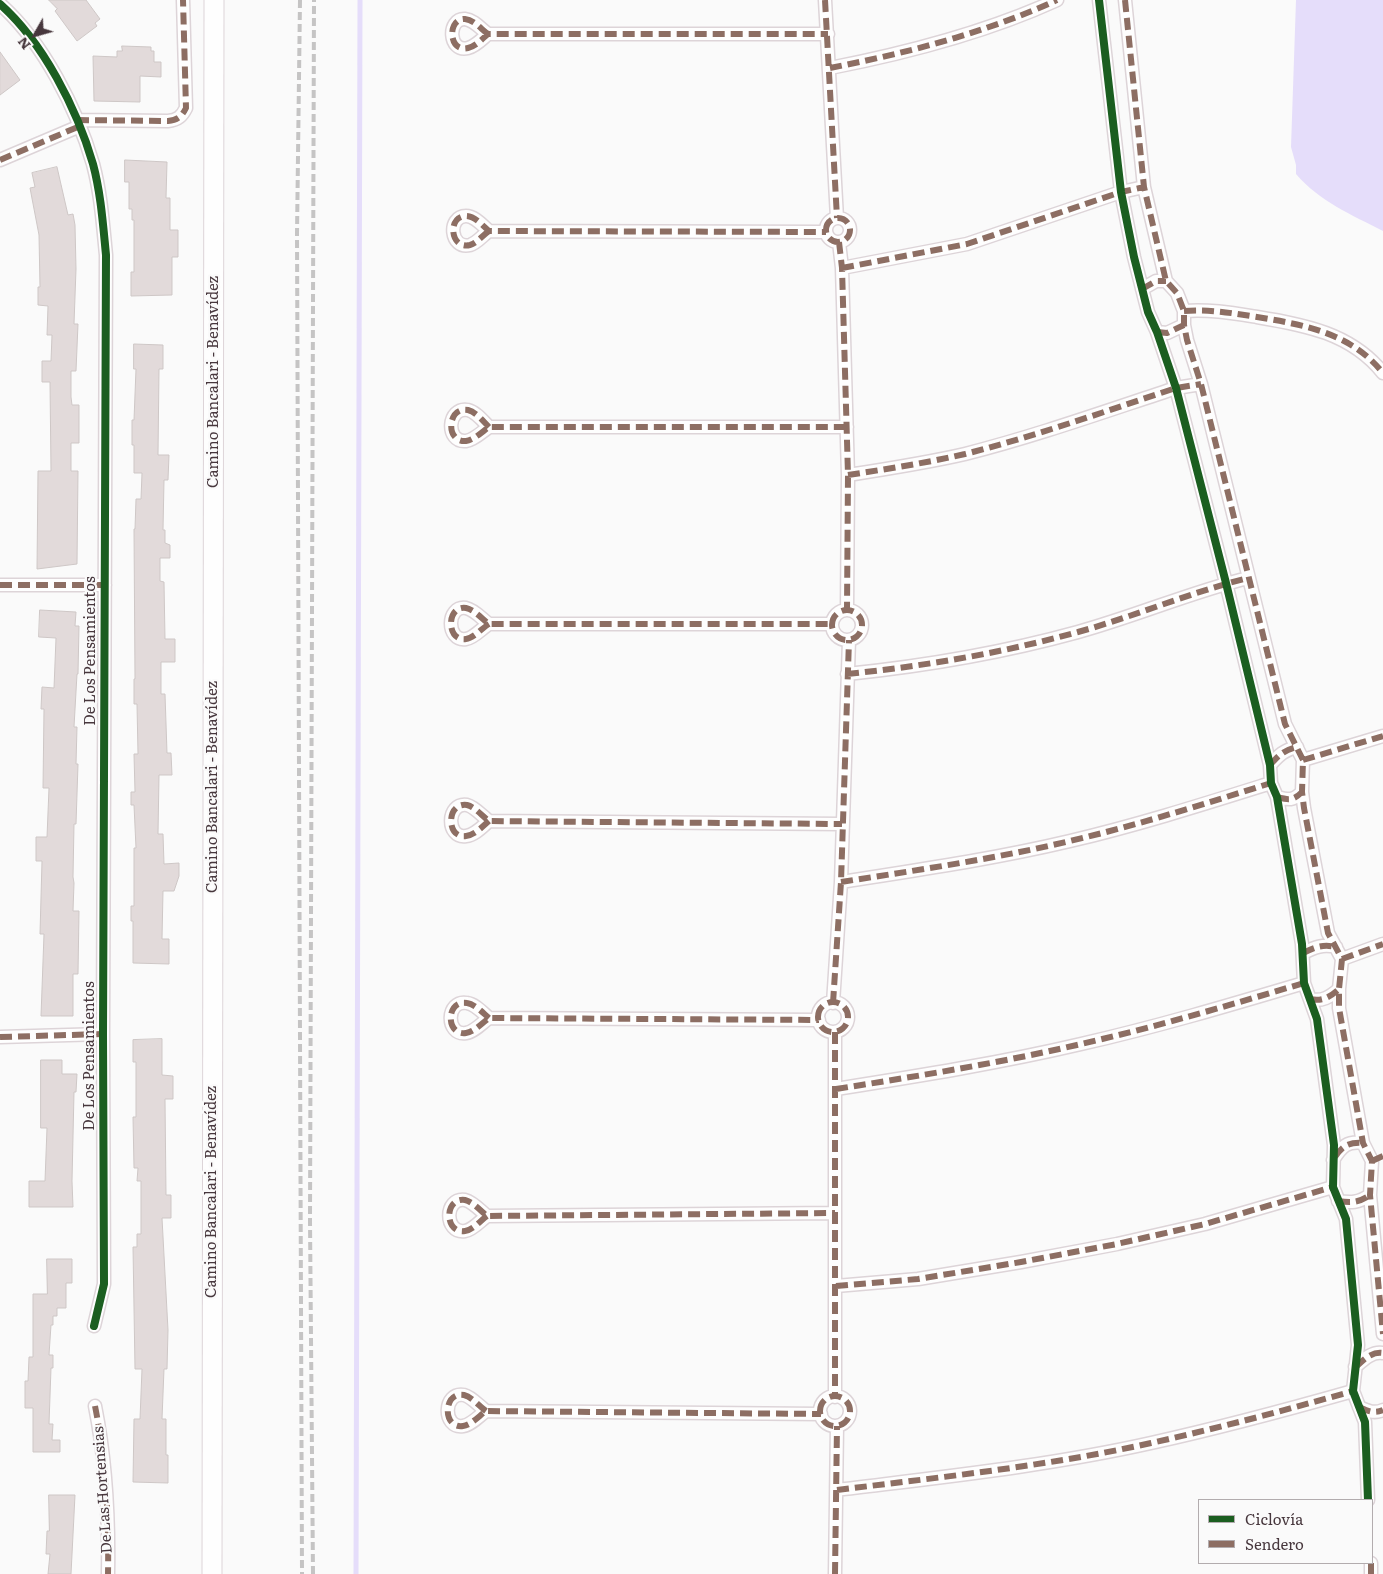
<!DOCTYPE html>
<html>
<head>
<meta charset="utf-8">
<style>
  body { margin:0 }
  #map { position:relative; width:1383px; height:1574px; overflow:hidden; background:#fafafa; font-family:Literata,serif }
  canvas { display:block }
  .legend { position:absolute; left:1198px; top:1499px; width:175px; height:65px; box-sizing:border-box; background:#fafafa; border:1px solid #b2acae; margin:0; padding:6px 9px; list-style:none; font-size:15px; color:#47373d }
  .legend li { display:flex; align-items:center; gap:10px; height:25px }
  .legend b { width:25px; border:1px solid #b2acae }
  .north { position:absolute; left:10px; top:10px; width:50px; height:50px; -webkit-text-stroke:4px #fafafa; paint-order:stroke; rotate:232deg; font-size:14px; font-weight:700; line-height:20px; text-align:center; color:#47373d }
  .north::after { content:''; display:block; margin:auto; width:18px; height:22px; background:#47373d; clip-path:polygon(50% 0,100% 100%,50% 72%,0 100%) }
</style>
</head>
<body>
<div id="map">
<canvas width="1383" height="1574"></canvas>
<ul class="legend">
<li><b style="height:6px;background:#1b5e20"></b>Ciclovía</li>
<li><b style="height:6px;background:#8d6e63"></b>Sendero</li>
</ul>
<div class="north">N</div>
</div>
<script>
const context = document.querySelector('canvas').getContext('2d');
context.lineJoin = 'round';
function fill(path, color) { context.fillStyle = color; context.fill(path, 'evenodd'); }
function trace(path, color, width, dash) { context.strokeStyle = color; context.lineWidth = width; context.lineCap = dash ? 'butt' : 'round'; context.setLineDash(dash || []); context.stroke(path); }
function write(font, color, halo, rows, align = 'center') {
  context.font = font + ' Literata,serif'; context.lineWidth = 4.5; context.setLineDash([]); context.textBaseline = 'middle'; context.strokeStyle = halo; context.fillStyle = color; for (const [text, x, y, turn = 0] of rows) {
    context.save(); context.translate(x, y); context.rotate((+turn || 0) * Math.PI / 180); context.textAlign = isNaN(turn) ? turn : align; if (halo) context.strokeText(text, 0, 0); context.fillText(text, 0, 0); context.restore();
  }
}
const water = new Path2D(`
  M1296,0h87v231c-31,-16 -64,-30 -87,-57v-9l-5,-18z`);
const stream = new Path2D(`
  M356,1574l4,-1574`);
const building = new Path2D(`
  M49,0h37l14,19 -5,4 2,3 -20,15 -22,-30 2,-2z
  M122,46l29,1v4h3v11h7v15l-21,-1v26l-46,-1 -1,-45 24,1v-6h5z
  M0,52l20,28 -20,15z
  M125,160l42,2 -1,36h4v32h8v27h-6v38l-41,1v-24h3v-52h-2v-11h-3v-27h-4z
  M57,167l11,48 5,-1 2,11 1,44 -2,55h4l-2,47h-5v26l1,8h7v38h-8v28h7l-1,93 -40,5 1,-98h13l-1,-89h-8v-21h9l1,-26h-5l1,-29 -10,-1v-18h2l-1,-52 -9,-47 5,-1 -3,-14z
  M134,344l29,1v24h-4l-1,86h11l-1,25h-4l-1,50h2v13l5,2v13h-10v23l4,1 1,57h10v23h-14v32h4l2,59h4l1,22h-13l-1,59h5l1,30 15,-1v13l-5,15h-11l-1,48h7v25l-36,-1v-42h-2v-15h3v-58h2l-2,-43h-3v-13h4l-1,-38h4l-1,-50h-3v-25h1l-1,-150h1l1,-30h5l1,-26h-8v-28h-2v-25h2l2,-51h-2z
  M40,610l36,2 -1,14h4l-1,48h-1l-3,53h3l-1,37h2l-2,60h-2l-1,53 1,6 -1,28h6l-1,63h-5v42h-32l3,-82h-4l2,-73h-6v-24h11l2,-49h-6l1,-79h-3l1,-22 12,1 2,-50 -17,-1z
  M162,1039v36l11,1v23h-8l1,96h5v23h-9l6,112 -1,39h-3l-2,50h4v36h2v28l-35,-1 1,-63h6l2,-50h-7l-2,-122h4v-13h4v-53h-4l1,-13h-4l-1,-51h3v-55h-3v-22z
  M41,1060h21v14h15l-1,18h-2l-2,89 1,26h-44v-26h16l2,-53h-6z
  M47,1259h25v24h-6v25h-9v8h-4v9h-2l-2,30h4v13h-2l-2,56h4l-1,16h8v12h-27v-44h-8v-27h3l1,-24h4v-63h14z
  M49,1495h26l-4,79h-23l2,-20h-4l1,-23h2z`);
const minor = new Path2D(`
  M825,0l12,218
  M1099,0l22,192 13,65 14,55 9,20 19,56 50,195 44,182 1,18 6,14 25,147 2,39 13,36 17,126 -1,42 13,32 12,126 -5,46 12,31 3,78
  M1125,0l19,187 22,94 11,12 7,18v14l3,15 14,44 84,340 18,36 -1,32 2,16 24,125 14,26 -3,30v19l24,135 9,18 -2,34 13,139
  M0,4c43,38 77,105 93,160 8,30 10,61 13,91l-3,779 1,250 -10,42
  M488,34c-7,-5 -14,-14 -23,-15 -18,-1 -17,34 3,29 8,-2 14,-9 20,-14h340
  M830,68c77,-15 155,-35 227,-68
  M77,120l91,1c10,-1 14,-5 18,-13l-3,-108
  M0,160l80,-34
  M826 230a12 12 0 1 1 24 0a12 12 0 1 1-24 0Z
  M489,231c-6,4 -12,12 -19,14 -20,5 -23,-29 -4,-29 9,0 17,10 23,15l337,1
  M839,242l3,26 6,207 -1,135
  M842,268l125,-24 154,-52 23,-5
  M1142,289l14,-8h10
  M1184,311c25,-2 48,2 73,6 48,8 94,16 126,56
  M1157,332l10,1 17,-8
  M489,427c-6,-6 -13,-15 -21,-17 -21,-4 -23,33 -2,31 8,-1 17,-10 23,-14h358
  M848,475c39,-6 78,-12 117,-21 71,-18 141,-43 211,-66l25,-4
  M0,585h105
  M832 625a15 15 0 1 1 30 0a15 15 0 1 1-30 0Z
  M489,624c-7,4 -15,14 -23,15 -20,3 -20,-34 0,-31 9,2 16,11 23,16h343
  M847,674c78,-8 155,-21 231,-42 58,-16 113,-40 170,-54
  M1303,760l80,-24
  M1270,765c9,-10 14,-15 27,-18
  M1277,797c12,3 16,4 25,-5
  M489,821c-6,5 -14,14 -23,15 -20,3 -20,-34 1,-31 8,2 15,11 22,16l353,3
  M841,882c77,-12 153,-23 229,-41 68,-16 134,-37 201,-58
  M1303,953c12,-6 20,-9 33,-6
  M1342,959l41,-15
  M1310,999c12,3 20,-2 29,-10
  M818 1017a15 15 0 1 1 30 0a15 15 0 1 1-30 0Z
  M833,1003l8,-121 8,-242
  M489,1018c-6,-5 -14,-14 -22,-15 -21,-4 -22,33 -1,30 8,-1 16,-10 23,-15l330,2
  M835,1032v365
  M0,1037l103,-3
  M836,1089c82,-13 164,-26 245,-45 75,-17 149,-39 223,-61
  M1333,1160c9,-14 14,-19 30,-17
  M1338,1201c13,2 20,2 32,-6
  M487,1216c-6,4 -14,14 -22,15 -21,3 -21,-34 0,-31 8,2 16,11 22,16l348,-3
  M836,1286l82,-7 103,-17 96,-18 88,-20 128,-37
  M1355,1367c8,-7 17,-16 28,-14
  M820 1411a15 15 0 1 1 30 0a15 15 0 1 1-30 0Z
  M95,1406c11,55 14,112 13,168
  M1359,1407c9,4 15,7 24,3
  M486,1411c-7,-5 -14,-14 -22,-16 -21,-4 -22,34 -1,31 8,-1 16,-10 23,-15l335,3
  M837,1490c105,-13 211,-24 314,-47 68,-15 135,-33 202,-52
  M1371,1563v11
  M835,1574l2,-148`);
const secondary = new Path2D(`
  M212,1574l2,-1574`);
const rail = new Path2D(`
  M300,0l-3,234 5,1340
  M313,1574l-3,-354 4,-1220`);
const quiet = new Path2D(`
  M825,0l12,218
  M1125,0l19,187 22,94 11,12 7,18v14l3,15 14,44 84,340 18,36 -1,32 2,16 24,125 14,26 -3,30v19l24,135 9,18 -2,34 13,139
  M488,34c-7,-5 -14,-14 -23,-15 -18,-1 -17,34 3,29 8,-2 14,-9 20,-14h340
  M830,68c77,-15 155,-35 227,-68
  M77,120l91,1c10,-1 14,-5 18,-13l-3,-108
  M0,160l80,-34
  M826 230a12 12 0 1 1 24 0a12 12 0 1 1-24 0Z
  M489,231c-6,4 -12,12 -19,14 -20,5 -23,-29 -4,-29 9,0 17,10 23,15l337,1
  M839,242l3,26 6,207 -1,135
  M842,268l125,-24 154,-52 23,-5
  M1142,289l14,-8h10
  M1184,311c25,-2 48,2 73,6 48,8 94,16 126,56
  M1157,332l10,1 17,-8
  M489,427c-6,-6 -13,-15 -21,-17 -21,-4 -23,33 -2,31 8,-1 17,-10 23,-14h358
  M848,475c39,-6 78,-12 117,-21 71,-18 141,-43 211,-66l25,-4
  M0,585h105
  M832 625a15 15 0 1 1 30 0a15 15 0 1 1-30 0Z
  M489,624c-7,4 -15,14 -23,15 -20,3 -20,-34 0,-31 9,2 16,11 23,16h343
  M847,674c78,-8 155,-21 231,-42 58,-16 113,-40 170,-54
  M1303,760l80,-24
  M1270,765c9,-10 14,-15 27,-18
  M1277,797c12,3 16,4 25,-5
  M489,821c-6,5 -14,14 -23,15 -20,3 -20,-34 1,-31 8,2 15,11 22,16l353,3
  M841,882c77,-12 153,-23 229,-41 68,-16 134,-37 201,-58
  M1303,953c12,-6 20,-9 33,-6
  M1342,959l41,-15
  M1310,999c12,3 20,-2 29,-10
  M818 1017a15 15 0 1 1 30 0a15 15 0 1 1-30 0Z
  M833,1003l8,-121 8,-242
  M489,1018c-6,-5 -14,-14 -22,-15 -21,-4 -22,33 -1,30 8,-1 16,-10 23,-15l330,2
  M835,1032v365
  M0,1037l103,-3
  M836,1089c82,-13 164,-26 245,-45 75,-17 149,-39 223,-61
  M1335,1157c7,-11 14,-15 28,-14
  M1372,1161l11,-5
  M1338,1201c13,2 20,2 32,-6
  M487,1216c-6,4 -14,14 -22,15 -21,3 -21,-34 0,-31 8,2 16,11 22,16l348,-3
  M836,1286l82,-7 103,-17 96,-18 88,-20 128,-37
  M1356,1367c7,-7 16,-16 27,-14
  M820 1411a15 15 0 1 1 30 0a15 15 0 1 1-30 0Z
  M95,1406c11,55 14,112 13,168
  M1359,1407c9,4 15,7 24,3
  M486,1411c-7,-5 -14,-14 -22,-16 -21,-4 -22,34 -1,31 8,-1 16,-10 23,-15l335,3
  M837,1490c105,-13 211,-24 314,-47 68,-15 135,-33 202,-52
  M1371,1563v11
  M835,1574l2,-148`);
const cycleway = new Path2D(`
  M1099,0l22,192 13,65 14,55 9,20 19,56 50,195 44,182 1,18 6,14 25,147 2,39 13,36 17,126 -1,42 13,32 12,126 -5,46 12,31 3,78
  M0,4c43,38 77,105 93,160 8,30 10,61 13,91l-3,779 1,250 -10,42`);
const streetNames = [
  ["Camino Bancalari - Benavídez",214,382,-90],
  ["De Los Pensamientos",91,651,-90],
  ["Camino Bancalari - Benavídez",213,787,-90],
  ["De Los Pensamientos",90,1056,-90],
  ["Camino Bancalari - Benavídez",212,1192,-90],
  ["De Las Hortensias",103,1490,-94]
];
fill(water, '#e5ddfa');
trace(stream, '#e5ddfa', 5);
fill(building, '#e2dada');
trace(building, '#cec7c6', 1);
trace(minor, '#ddd4d8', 15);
trace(secondary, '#ddd4d8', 21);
trace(minor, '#fefefe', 12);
trace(secondary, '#fefefe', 19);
trace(rail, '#c5c4c4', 4, [8, 4]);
trace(quiet, '#8d6e63', 6, [12, 6]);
trace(cycleway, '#1b5e20', 8);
write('15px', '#47373d', '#fafafa', streetNames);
</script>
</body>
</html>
